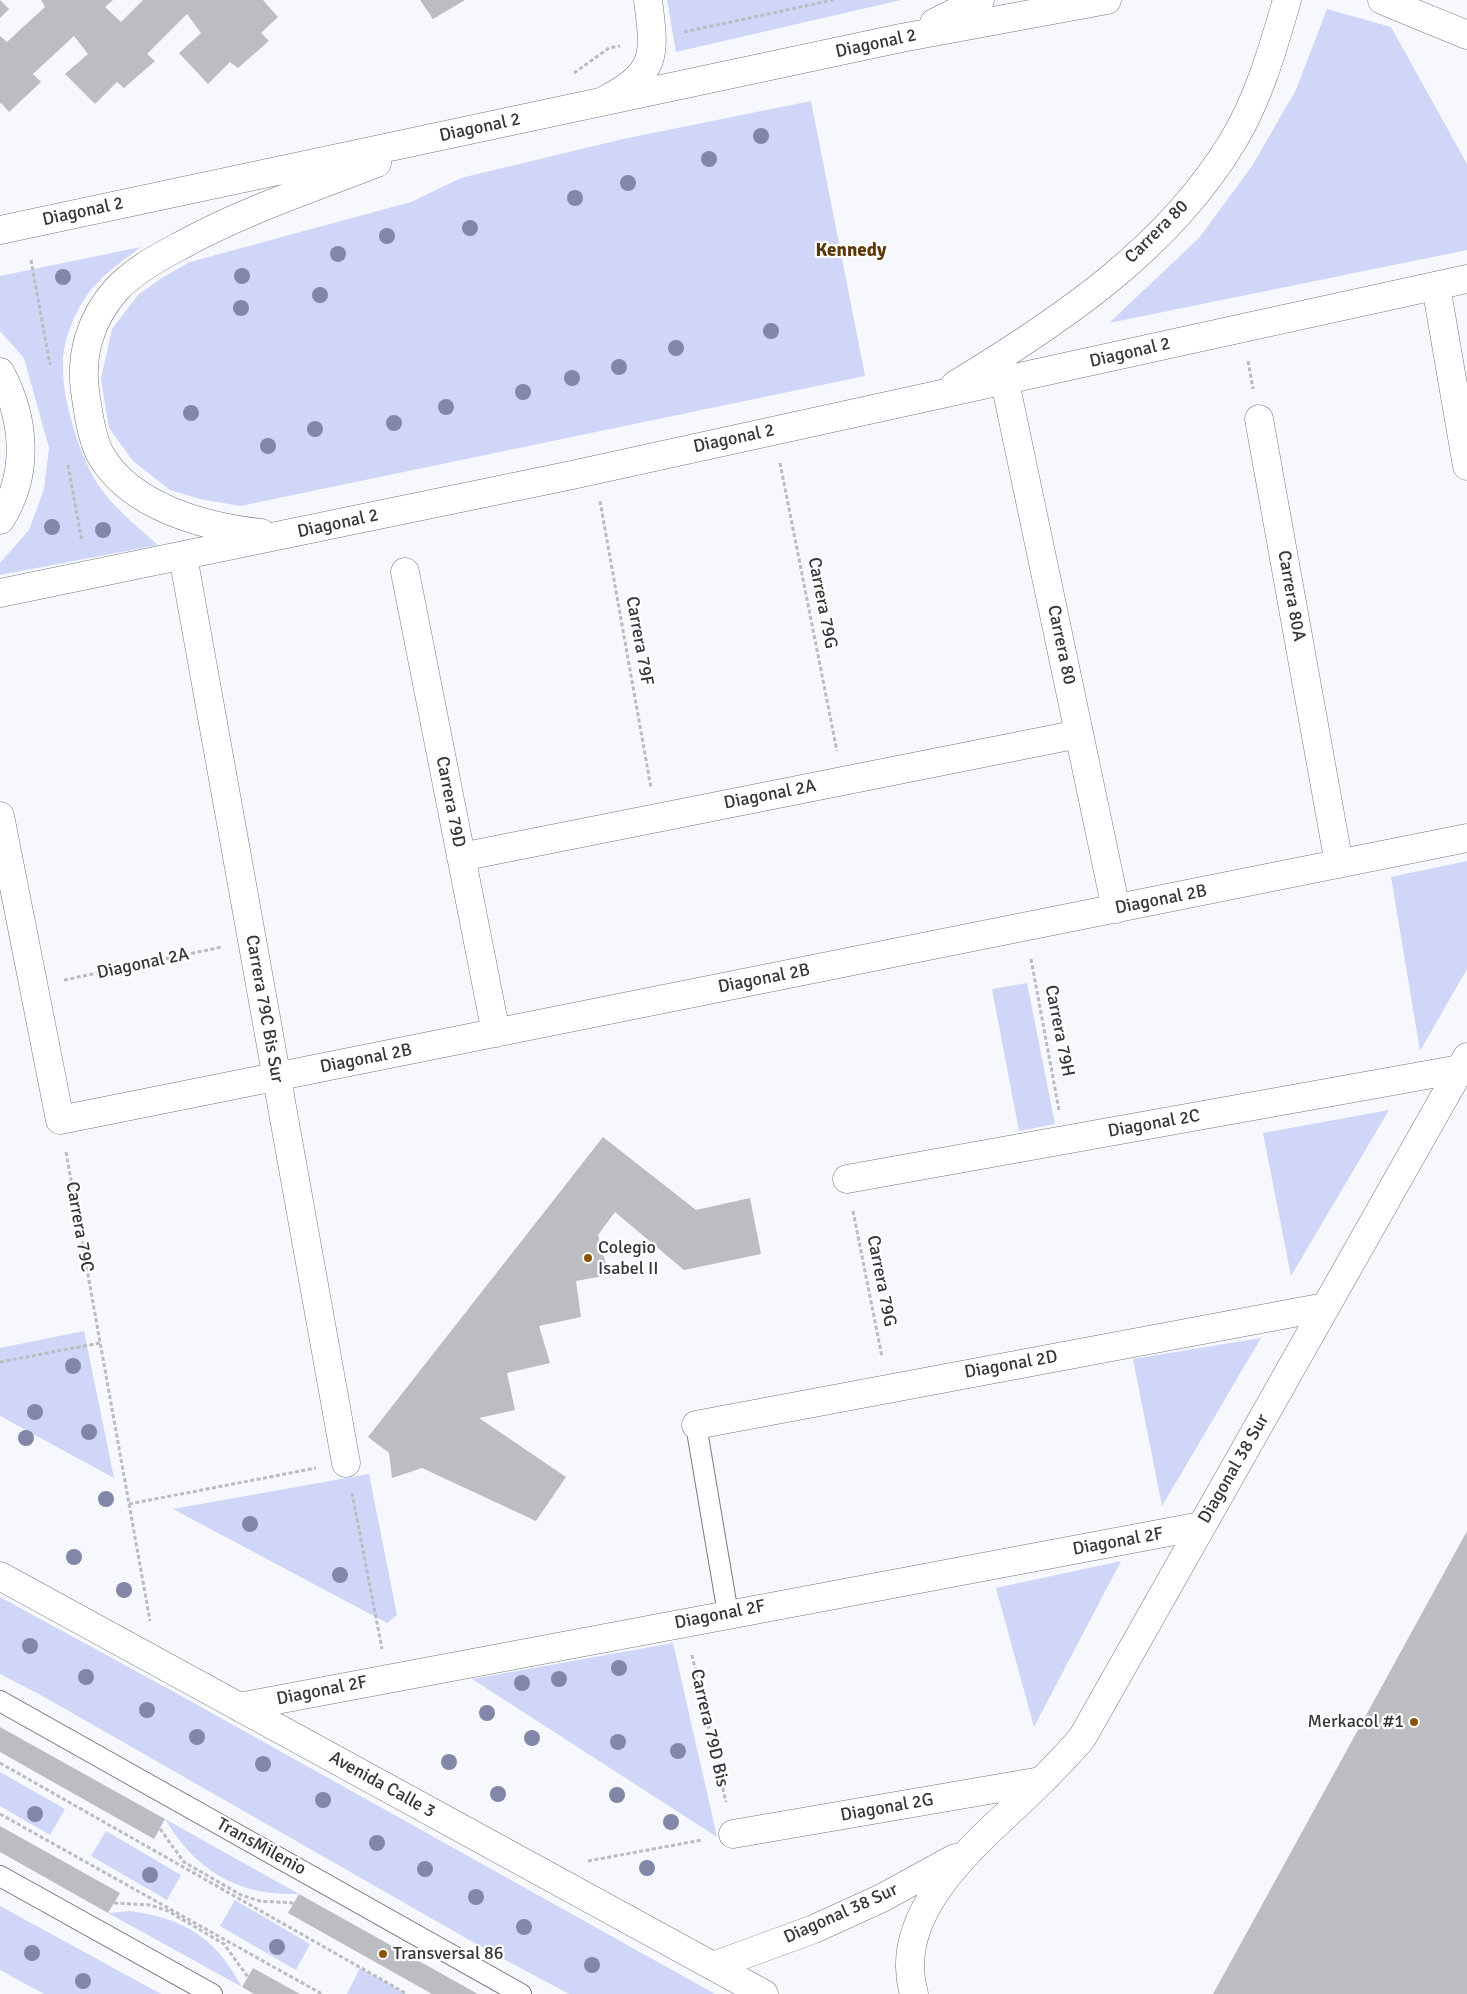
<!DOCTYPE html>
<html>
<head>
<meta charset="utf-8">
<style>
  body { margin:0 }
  canvas { display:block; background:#f6f8fd }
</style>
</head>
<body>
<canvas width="1467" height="1994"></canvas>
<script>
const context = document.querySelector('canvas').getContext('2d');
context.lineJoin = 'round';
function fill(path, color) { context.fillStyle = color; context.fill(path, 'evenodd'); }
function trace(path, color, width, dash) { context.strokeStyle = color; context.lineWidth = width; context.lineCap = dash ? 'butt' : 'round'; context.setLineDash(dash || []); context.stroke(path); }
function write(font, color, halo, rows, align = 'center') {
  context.font = font + ' Signika,sans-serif'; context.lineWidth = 4.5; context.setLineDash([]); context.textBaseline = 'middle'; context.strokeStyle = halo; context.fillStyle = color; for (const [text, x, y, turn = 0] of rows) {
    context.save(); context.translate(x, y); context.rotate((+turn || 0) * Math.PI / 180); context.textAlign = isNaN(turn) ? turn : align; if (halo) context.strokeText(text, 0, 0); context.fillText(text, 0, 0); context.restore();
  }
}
const green = new Path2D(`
  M667,0h234l-225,52z
  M1327,9l64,18 76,137v86l-358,73 90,-85 53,-72 44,-76z
  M811,101l54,275 -625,130 -40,-7 -30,-9 -37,-29 -24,-33 -8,-49 11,-50 26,-34 22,-16 30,-17 221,-60 50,-24 162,-39z
  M141,247c-20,15 -42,30 -56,51 -12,18 -22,44 -22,65 -2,34 17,95 36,123 16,23 39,41 59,59l-158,30v-12l29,-33 15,-41 5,-41 -25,-90 -24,-27v-55z
  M1467,861v108l-47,82 -29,-174z
  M1027,983l28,141 -36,7 -27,-142z
  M1389,1110l-98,166 -28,-143z
  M84,1331l30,147 -114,-62v-68z
  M1261,1338l-99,168 -29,-147z
  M369,1474l28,141 -10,8 -214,-114z
  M1121,1561l-87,166 -38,-139z
  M0,1597l176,96 539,301h-146l-84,-45 -446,-255 -39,-20z
  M673,1643l44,194 -245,-158z
  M0,1772l65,37 -15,26 -50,-29z
  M165,1819l134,75c-61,2 -103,-23 -134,-75z
  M106,1831l75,44 -14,25 -76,-44z
  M235,1900l75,44 -14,26 -76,-44z
  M0,1906l161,88h-117l-44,-24z
  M129,1911c55,7 87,27 113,76l-134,-74z
  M360,1968l46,26h-59z`);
const building = new Path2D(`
  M0,0l9,9 -9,9z
  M41,0h72l-8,7 16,15 22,-22h120l15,17 -17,16 8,8 -31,27 -8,-6 -22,22 -29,-31 22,-20 -14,-19 -40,40 8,7 -31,27 -7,-6 -22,22 -30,-30 23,-20 -14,-18 -41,38 8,8 -32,30 -8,-9 -1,1v-68l7,6 16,-15 22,-20z
  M420,0h45l-32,19z
  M603,1137l93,73 54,-12 11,56 -77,16 -69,-58 -17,23 11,40 -33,6 5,36 -42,9 11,37 -43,10 8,37 -36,8 87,59 -30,44 -114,-53 -30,10 -3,-25 -21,-16z
  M1467,1531v463h-254l44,-80z
  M0,1727l165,92 -11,20 -154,-87z
  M0,1826l120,67 -12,20 -108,-61z
  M299,1894l179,100h-46l-144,-81z
  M253,1968l47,26h-46l-12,-7z`);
const path = new Path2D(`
  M684,32l149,-32
  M574,73l35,-25 11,-2
  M31,260l19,105
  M1248,361l5,28
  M780,463l57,288
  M68,465l14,77
  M600,501l51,287
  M1031,959l28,151
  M64,980l158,-33
  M66,1152l84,469
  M853,1211l29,146
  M0,1362l100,-19
  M352,1493l30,156
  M129,1504l187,-36
  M692,1655l34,147
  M0,1763l407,231
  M0,1814l322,180
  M160,1829l24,33 57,33 19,6 34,2
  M588,1861l114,-21
  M114,1903l36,2 18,6 56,33 24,33`);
const service = new Path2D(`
  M696,1425l32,189
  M0,1701l521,293
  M0,1876l212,118`);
const minor = new Path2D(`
  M1436,286l31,180
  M1005,382l111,527
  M1259,419l80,445
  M183,556l163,907
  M405,572l91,461
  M0,816l60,304 1407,-282
  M461,857l618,-123
  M847,1179l613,-110
  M696,1425l629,-118
  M239,1707l962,-181
  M733,1834l308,-53
  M713,1966l101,-37 68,-31 73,-40
  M914,1994c-23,-79 56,-145 107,-193 21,-20 42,-41 61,-63l385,-681`);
const secondary = new Path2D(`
  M1382,0l85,35
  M605,100c53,-28 50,-45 43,-100`);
const primary = new Path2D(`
  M934,23l46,-23
  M0,230l901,-192 206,-38
  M0,372c25,46 30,102 0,148
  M955,385c105,-64 213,-136 278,-244 26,-43 40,-93 54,-141
  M261,533c-56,-6 -131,-26 -161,-79 -9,-18 -12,-43 -15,-63 -5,-37 6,-73 31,-101 16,-18 41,-32 62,-43 63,-35 132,-58 199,-84
  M0,593l572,-118 895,-196`);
const trunk = new Path2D(`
  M0,1576l764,418`);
const trees = [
  [761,136],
  [709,159],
  [628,183],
  [575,198],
  [470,228],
  [387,236],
  [338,254],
  [242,276],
  [63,277],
  [320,295],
  [241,308],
  [771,331],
  [676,348],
  [619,367],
  [572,378],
  [523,392],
  [446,407],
  [191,413],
  [394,423],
  [315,429],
  [268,446],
  [52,527],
  [103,530],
  [73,1366],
  [35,1412],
  [89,1432],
  [26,1438],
  [106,1499],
  [250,1524],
  [74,1557],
  [340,1575],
  [124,1590],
  [30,1646],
  [619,1668],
  [86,1677],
  [559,1679],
  [522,1683],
  [147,1710],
  [487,1713],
  [197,1737],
  [532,1738],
  [618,1742],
  [678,1751],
  [449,1762],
  [263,1764],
  [498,1794],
  [617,1795],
  [323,1800],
  [35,1814],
  [671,1822],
  [377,1843],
  [647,1868],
  [425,1869],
  [150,1875],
  [476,1897],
  [524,1927],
  [277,1947],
  [32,1953],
  [592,1965],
  [83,1981]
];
const markers = [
  [588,1258,5,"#8b5308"],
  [1414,1722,5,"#8b5308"],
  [383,1954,5,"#8b5308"]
];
const streetNames = [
  ["Diagonal 2",876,44,-12],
  ["Diagonal 2",480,128,-12],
  ["Diagonal 2",83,212,-12],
  ["Carrera 80",1157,232,-45],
  ["Diagonal 2",1130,353,-13],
  ["Diagonal 2",734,439,-12],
  ["Diagonal 2",338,524,-12],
  ["Carrera 80A",1291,596,80],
  ["Carrera 79G",822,603,79],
  ["Carrera 79F",639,641,80],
  ["Carrera 80",1061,645,78],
  ["Diagonal 2A",770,795,-11],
  ["Carrera 79D",450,802,79],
  ["Diagonal 2B",1161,900,-11],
  ["Diagonal 2A",143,964,-12],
  ["Diagonal 2B",764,979,-11],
  ["Carrera 79C Bis Sur",264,1009,80],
  ["Carrera 79H",1059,1031,79],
  ["Diagonal 2B",366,1059,-11],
  ["Diagonal 2C",1154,1124,-10],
  ["Carrera 79C",79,1227,80],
  ["Carrera 79G",881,1281,79],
  ["Diagonal 2D",1011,1365,-10],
  ["Diagonal 38 Sur",1234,1469,-60],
  ["Diagonal 2F",1118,1542,-10],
  ["Diagonal 2F",720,1615,-11],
  ["Diagonal 2F",322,1691,-11],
  ["Carrera 79D Bis",709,1728,77],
  ["Avenida Calle 3",382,1785,29],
  ["Diagonal 2G",887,1808,-10],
  ["TransMilenio",261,1847,29],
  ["Diagonal 38 Sur",841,1914,-24]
];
const poiNames = [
  ["Colegio",598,1248],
  ["Isabel II",598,1269],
  ["Merkacol #1",1404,1722,"right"],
  ["Transversal 86",393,1954]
];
const neighbourhoodNames = [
  ["Kennedy",851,251]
];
fill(green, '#cfd6f7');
fill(building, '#bbbdc2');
trace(service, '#75767a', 22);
trace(minor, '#75767a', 29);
trace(secondary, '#75767a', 29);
trace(primary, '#75767a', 29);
trace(trunk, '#75767a', 29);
trace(path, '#bbbcc0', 3, [4, 2.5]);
trace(service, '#fff', 20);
trace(minor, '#fff', 28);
trace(secondary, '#fff', 28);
trace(primary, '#fff', 28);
trace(trunk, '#fff', 28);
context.fillStyle = '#8387a7';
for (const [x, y] of trees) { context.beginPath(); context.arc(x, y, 8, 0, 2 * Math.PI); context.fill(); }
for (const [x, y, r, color] of markers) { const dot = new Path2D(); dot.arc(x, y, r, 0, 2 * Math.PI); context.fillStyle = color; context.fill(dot); trace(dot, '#fff', 2); }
write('18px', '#373739', '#fff', streetNames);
write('18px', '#373739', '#fff', poiNames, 'left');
write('bold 19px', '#5f3808', '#fff', neighbourhoodNames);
</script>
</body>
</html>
